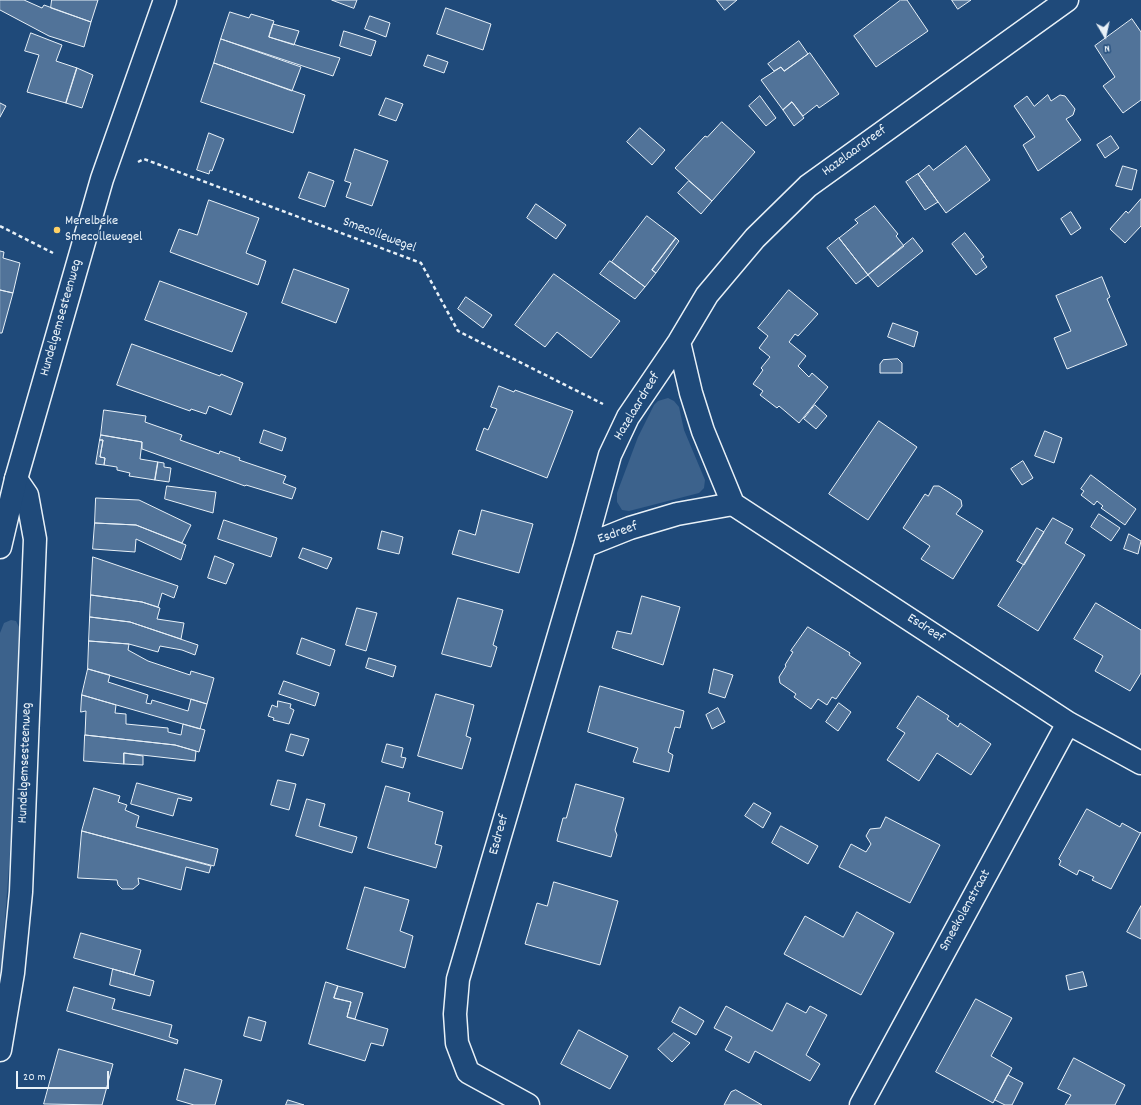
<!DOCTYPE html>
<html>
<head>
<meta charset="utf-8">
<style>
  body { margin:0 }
  #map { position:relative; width:1141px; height:1105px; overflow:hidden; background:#1f4a7a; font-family:Dekko,sans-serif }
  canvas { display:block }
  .north { position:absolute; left:1085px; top:16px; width:40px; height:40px; -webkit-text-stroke:3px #1f4a7a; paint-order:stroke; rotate:171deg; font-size:11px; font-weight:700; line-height:16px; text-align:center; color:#e8f1f8 }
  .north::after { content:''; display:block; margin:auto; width:14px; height:18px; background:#e8f1f8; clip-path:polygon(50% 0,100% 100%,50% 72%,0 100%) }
  .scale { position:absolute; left:16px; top:1071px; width:93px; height:18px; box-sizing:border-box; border:2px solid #e8f1f8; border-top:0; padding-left:5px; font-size:12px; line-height:14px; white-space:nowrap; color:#e8f1f8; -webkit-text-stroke:3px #1f4a7a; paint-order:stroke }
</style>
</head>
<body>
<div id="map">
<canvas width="1141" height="1105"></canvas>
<div class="north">N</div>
<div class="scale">20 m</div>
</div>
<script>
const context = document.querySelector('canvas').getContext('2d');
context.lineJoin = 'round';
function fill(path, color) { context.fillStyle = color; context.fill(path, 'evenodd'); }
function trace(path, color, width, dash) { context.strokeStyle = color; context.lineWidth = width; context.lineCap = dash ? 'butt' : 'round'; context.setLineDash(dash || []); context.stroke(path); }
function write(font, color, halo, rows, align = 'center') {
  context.font = font + ' Dekko,sans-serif'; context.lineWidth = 3; context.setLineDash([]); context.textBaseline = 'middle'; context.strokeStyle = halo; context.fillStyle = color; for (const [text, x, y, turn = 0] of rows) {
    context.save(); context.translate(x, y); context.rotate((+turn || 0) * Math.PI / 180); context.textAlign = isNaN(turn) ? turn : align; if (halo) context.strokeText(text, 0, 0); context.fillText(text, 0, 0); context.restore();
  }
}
const green = new Path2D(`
  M668,398l6,3 5,6 5,23 21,50 -1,8 -5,5 -70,18 -7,-1 -5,-8v-9l21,-56 16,-32 4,-4z
  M11,620l5,1 3,6 -9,225 -10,134v-353l4,-10z`);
const building = new Path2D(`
  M0,0h24l18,8 2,-3 47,17 -7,25 -35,-11 -49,-26z
  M52,0h46l-7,22 -40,-14z
  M332,0h25l-3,8z
  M717,0h20l-12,10z
  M901,0h6l21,31 -52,36 -22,-31z
  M952,0h19l-13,9z
  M446,8l45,16 -8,26 -46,-16z
  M230,12l19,6 2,-4 23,7 -5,16 71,21 -7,18 -112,-37z
  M370,16l20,7 -4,14 -21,-8z
  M1132,19l9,13v68l-18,13 -20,-27 12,-9 -20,-31z
  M273,24l26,7 -5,14 -25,-8z
  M344,31l32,10 -5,15 -31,-10z
  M31,33l31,12 -6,16 21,7 -11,35 -39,-11 12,-37 -14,-4z
  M221,39l80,28 -9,24 -78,-28z
  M799,41l9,13 -24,17 -3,-4 -7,4 -6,-7z
  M810,53l29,41 -20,14 -2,-3 -14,11 -11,-14 -9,8 -22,-30 20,-13 3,4z
  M428,55l20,7 -4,11 -20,-7z
  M214,63l91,32 -12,38 -92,-31z
  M77,68l16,7 -11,33 -16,-5z
  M1048,95l3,6 9,-6 5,1 10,13 -2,6 -7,4 15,21 -43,31 -15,-26 12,-8 -21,-31 13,-10 7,10z
  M760,96l16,22 -10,8 -17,-20z
  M386,98l17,6 -7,17 -17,-6z
  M792,102l12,16 -10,8 -11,-16z
  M0,103l6,3 -6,11z
  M722,122l33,30 -43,49 -37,-33 30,-32 2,1z
  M640,128l25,22 -13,15 -25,-23z
  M209,133l15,6 -12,32 -2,-1 -1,4 -12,-4z
  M1111,136l8,12 -14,10 -8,-13z
  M966,146l24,34 -44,33 -28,-39 11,-9 4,5z
  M355,149l33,12 -16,45 -26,-9 5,-14 -6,-2z
  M1123,166l14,4 -5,20 -16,-4z
  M309,172l25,9 -9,26 -26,-9z
  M918,174l20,28 -13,8 -19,-28z
  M689,181l23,20 -11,13 -23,-21z
  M1141,199v27l-16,17 -15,-14 16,-18 2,2z
  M209,200l50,18 -13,35 20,8 -8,24 -88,-33 9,-23 18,6z
  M536,204l30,21 -10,14 -29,-21z
  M875,206l23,28 -2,2 8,10 -36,29 -29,-37 19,-15 -3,-3z
  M1071,212l10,16 -10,7 -10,-16z
  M647,216l29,22 -24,32 4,3 -11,14 -33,-25z
  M965,233l19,24 -3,2 6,8 -11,8 -24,-31z
  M676,238l3,3 -23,32 -4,-3z
  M839,238l29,37 -12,9 -29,-36z
  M913,238l10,13 -45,36 -10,-12z
  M0,251l4,1 -1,6 17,5 -7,30 -13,-3z
  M610,261l35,26 -10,12 -35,-25z
  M294,269l55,20 -13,34 -54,-20z
  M554,274l66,47 -29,37 -34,-26 -12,15 -30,-22z
  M1102,277l8,20 -3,2 20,46 -60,24 -13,-31 17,-7 -15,-35z
  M160,281l87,32 -15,39 -87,-32z
  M0,290l13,3 -11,40h-2z
  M789,290l29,24 -20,22 -3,-2 -6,8 17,14 -8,10 11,11 3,-4 16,14 -29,36 -20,-17 -2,2 -17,-13 3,-4 -10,-7 10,-14 -2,-2 9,-11 -11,-9 9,-12 -10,-8z
  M466,297l26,18 -9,13 -25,-19z
  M893,323l25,9 -4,15 -26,-10z
  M132,344l88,32 1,-2 22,9 -12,32 -22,-9 -3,8 -15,-5 -1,2 -73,-26z
  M898,359l4,4v10h-22v-9l3,-4z
  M499,386l15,6 1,-2 58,21 -26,67 -71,-28 8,-22 4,2 9,-21 -6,-2z
  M815,405l12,11 -11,13 -12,-10z
  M104,410l42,6 -1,6 37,13 -2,5 39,14 1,-3 20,7 -1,2 47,16 -3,7 13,5 -4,11 -46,-14 -1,1 -103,-37v-7l-41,-7z
  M879,421l38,26 -49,73 -39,-26z
  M264,430l22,8 -4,13 -22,-8z
  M1045,431l17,7 -8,25 -19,-7z
  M101,435l41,7 -2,17 18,3 -3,18 -26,-4 1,-3 -13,-3v-3l-13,-2 1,-7 -5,-1 3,-17h-3z
  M100,440h3l-3,17 5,1 -1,7 -8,-1z
  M1023,461l10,17 -11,7 -11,-16z
  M158,462l6,1v4l7,1 -2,14 -14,-2z
  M1091,475l45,34 -11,16 -24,-17 2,-2 -6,-5 -3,4 -13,-10 3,-4 -3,-2z
  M167,486l49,6 -3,21 -48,-14z
  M934,486h5l22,14 1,6 -6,8 27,17 -30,48 -32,-20 9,-13 -27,-18 22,-34 3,2z
  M96,498l43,2 52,25 -9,18 -46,-18 -41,-2z
  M482,510l51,14 -14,49 -67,-19 7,-24 16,5z
  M1099,514l21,14 -9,13 -20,-14z
  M1053,518l20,11 -8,14 20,12 -47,76 -40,-25z
  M224,520l53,18 -6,19 -53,-18z
  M95,523l41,2 50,20 -5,15 -45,-21 -1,13 -42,-3z
  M1037,528l7,4 -20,33 -7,-4z
  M382,531l21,6 -4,17 -21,-5z
  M1129,534l12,7 -3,13 -14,-5z
  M303,548l29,10 -5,11 -28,-11z
  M215,556l19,8 -8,20 -18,-6z
  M93,557l85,29 -4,12 -12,-5 -4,14 -16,-5 -51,-7z
  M91,595l51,7 18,6 -3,11 27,4 -3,16 -51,-17 -40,-5z
  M642,596l38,11 -17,58 -51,-17 5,-17 14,3z
  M458,598l45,12 -10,35 4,2 -6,20 -49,-13z
  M1096,603l45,27v43l-11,18 -35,-20 8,-15 -29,-17z
  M357,608l20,5 -11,38 -20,-6z
  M90,617l40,5 68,23 -3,10 -13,-5 -22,-4 -2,6 -29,-8 -40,-3z
  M808,627l42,26 -1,2 12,8 -25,36 -4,-2 -5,8 -9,-6 -7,10 -17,-12 2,-3 -16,-11 -1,-6 7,-11 -1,-1 8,-13 -2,-1z
  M302,638l33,12 -5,16 -33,-12z
  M89,641l40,3 -1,6 20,11 42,14 1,-4 23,7 -7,26 -119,-35z
  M369,658l27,8 -3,11 -27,-9z
  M88,669l22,6 -2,7 40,13 -2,8 5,1 1,-4 36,11 3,-12 16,5 -7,25 -118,-34z
  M714,669l19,6 -8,23 -16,-5z
  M284,681l35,12 -4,13 -36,-12z
  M600,686l84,25 -4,17 -5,-1 -7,25 5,3 -4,17 -36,-10 5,-14 -50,-16z
  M436,694l38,11 -8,31 5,2 -9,31 -44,-13z
  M82,695l34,10 -1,8 11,1v10l42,4v4l13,3 2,-11 22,6 -6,22 -24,-7 -90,-10 1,-24 -5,1z
  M918,696l31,20 -2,3 11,8 2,-4 31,21 -20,31 -34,-22 -18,28 -32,-21 18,-27 -8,-5z
  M278,701l13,3 -1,4 4,2 -5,14 -16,-4 1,-2 -6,-2 4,-11 5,2z
  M839,703l12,9 -13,19 -12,-9z
  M718,708l7,14 -13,7 -6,-14z
  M291,734l18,5 -6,17 -17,-5z
  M85,735l90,10 21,6 -1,10 -71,-8v11l-40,-3z
  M387,744l16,4 -2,9 5,1 -3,10 -21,-6z
  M124,753l19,3v9l-19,-1z
  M278,780l18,4 -7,26 -18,-5z
  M137,783l55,15 -1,3 -13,-3 -5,18 -42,-12z
  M576,784l48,14 -9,32 2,5 -6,22 -54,-16 6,-23h3z
  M386,786l24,7 -2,8 35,11 -8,32 7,2 -6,22 -68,-20z
  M94,788l26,8 -2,6 9,3 -2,5 14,6 -3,11 82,22 -4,17 -132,-35z
  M307,799l18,5 -6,22 38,11 -5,16 -56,-17z
  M754,803l17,10 -8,15 -18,-12z
  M1087,809l33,18 2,-4 18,10 1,-1 -30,57 -19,-9 2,-3 -15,-7 -2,5 -18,-10 2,-4 -2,-2z
  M886,817l54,28 -30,58 -71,-36 12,-23 15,8 5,-8 -5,-8 4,-7 10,-1z
  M781,826l37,20 -10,18 -36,-21z
  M82,831l129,35 -2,7 -23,-6 -5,23 -43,-12 1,6 -6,5h-11l-4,-4 -1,-5 -39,-2z
  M554,882l64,19 -18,64 -75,-21 12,-41 10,3z
  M365,887l44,13 -9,31 13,5 -8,32 -58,-19z
  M1141,906v33l-14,-7z
  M857,912l37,21 -33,62 -77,-41 21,-38 38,21z
  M81,933l60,17 -7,25 -60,-17z
  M113,969l41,12 -4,15 -40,-11z
  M1083,972l4,14 -18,4 -3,-14z
  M326,982l12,4 -4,12 17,4 -4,15 41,12 -5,17 -12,-3 -6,18 -56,-17z
  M338,986l25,7 -8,26 -8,-2 4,-15 -17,-4z
  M74,987l41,12 -3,10 60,16 -3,12 9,3 -1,4 -110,-33z
  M976,999l36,19 -21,38 21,12 -19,35 -57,-31z
  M787,1003l19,10 4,-7 17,9 -21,40 14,9 -10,17 -55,-30 -6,12 -24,-13 7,-13 -18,-9 12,-22 46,25z
  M680,1007l24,14 -8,14 -24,-13z
  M249,1017l17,5 -5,19 -17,-5z
  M579,1030l49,26 -18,33 -49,-25z
  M674,1033l16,10 -18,19 -14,-13z
  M59,1049l54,15 -11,41 -58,-1z
  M1074,1058l51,27 -10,20h-50l6,-10 -13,-6z
  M185,1069l37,11 -7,25h-21l-17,-5z
  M1008,1075l15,8 -11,22h-7l-10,-5z
  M736,1090l26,15h-38l7,-13z
  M288,1100l16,5h-18z`);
const path = new Path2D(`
  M138,162l6,-3 277,104 37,68 145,73
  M0,226l53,27`);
const minor = new Path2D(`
  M679,342l12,51 12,38 30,73
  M585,546l25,-91 18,-38 51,-75 28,-47 48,-57 53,-52 259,-186
  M0,1050l13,-77 8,-81 14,-353 -8,-44 -11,-16
  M528,1105l-60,-33 -11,-29 -2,-29 3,-35 127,-433 45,-18 47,-14 56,-10 335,219 73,40
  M861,1105l207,-382`);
const major = new Path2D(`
  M0,547l16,-68 86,-300 63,-179`);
const markers = [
  [57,230,4,"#ffd166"]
];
const streetNames = [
  ["Hazelaardreef",855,152,-36],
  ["Smecollewegel",379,236,21],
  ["Hundelgemsesteenweg",62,318,-74],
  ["Hazelaardreef",638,407,-59],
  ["Esdreef",618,534,-20],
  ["Esdreef",925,629,33],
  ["Hundelgemsesteenweg",26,763,-88],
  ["Esdreef",500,835,-74],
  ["Smeekolenstraat",966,911,-61]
];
const poiNames = [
  ["Merelbeke",65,222],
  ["Smecollewegel",65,238]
];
fill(green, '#3c628c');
fill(building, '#517399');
trace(building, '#e8f1f8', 1);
trace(minor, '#e8f1f8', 25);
trace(major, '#e8f1f8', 25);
trace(path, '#e8f1f8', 2.5, [4, 3]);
trace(minor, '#1f4a7a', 22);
trace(major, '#1f4a7a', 22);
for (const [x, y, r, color] of markers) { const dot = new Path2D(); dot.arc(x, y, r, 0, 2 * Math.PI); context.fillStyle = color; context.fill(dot); trace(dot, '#1f4a7a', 1.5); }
write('14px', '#e8f1f8', '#1f4a7a', streetNames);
write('14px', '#e8f1f8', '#1f4a7a', poiNames, 'left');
</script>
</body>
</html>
